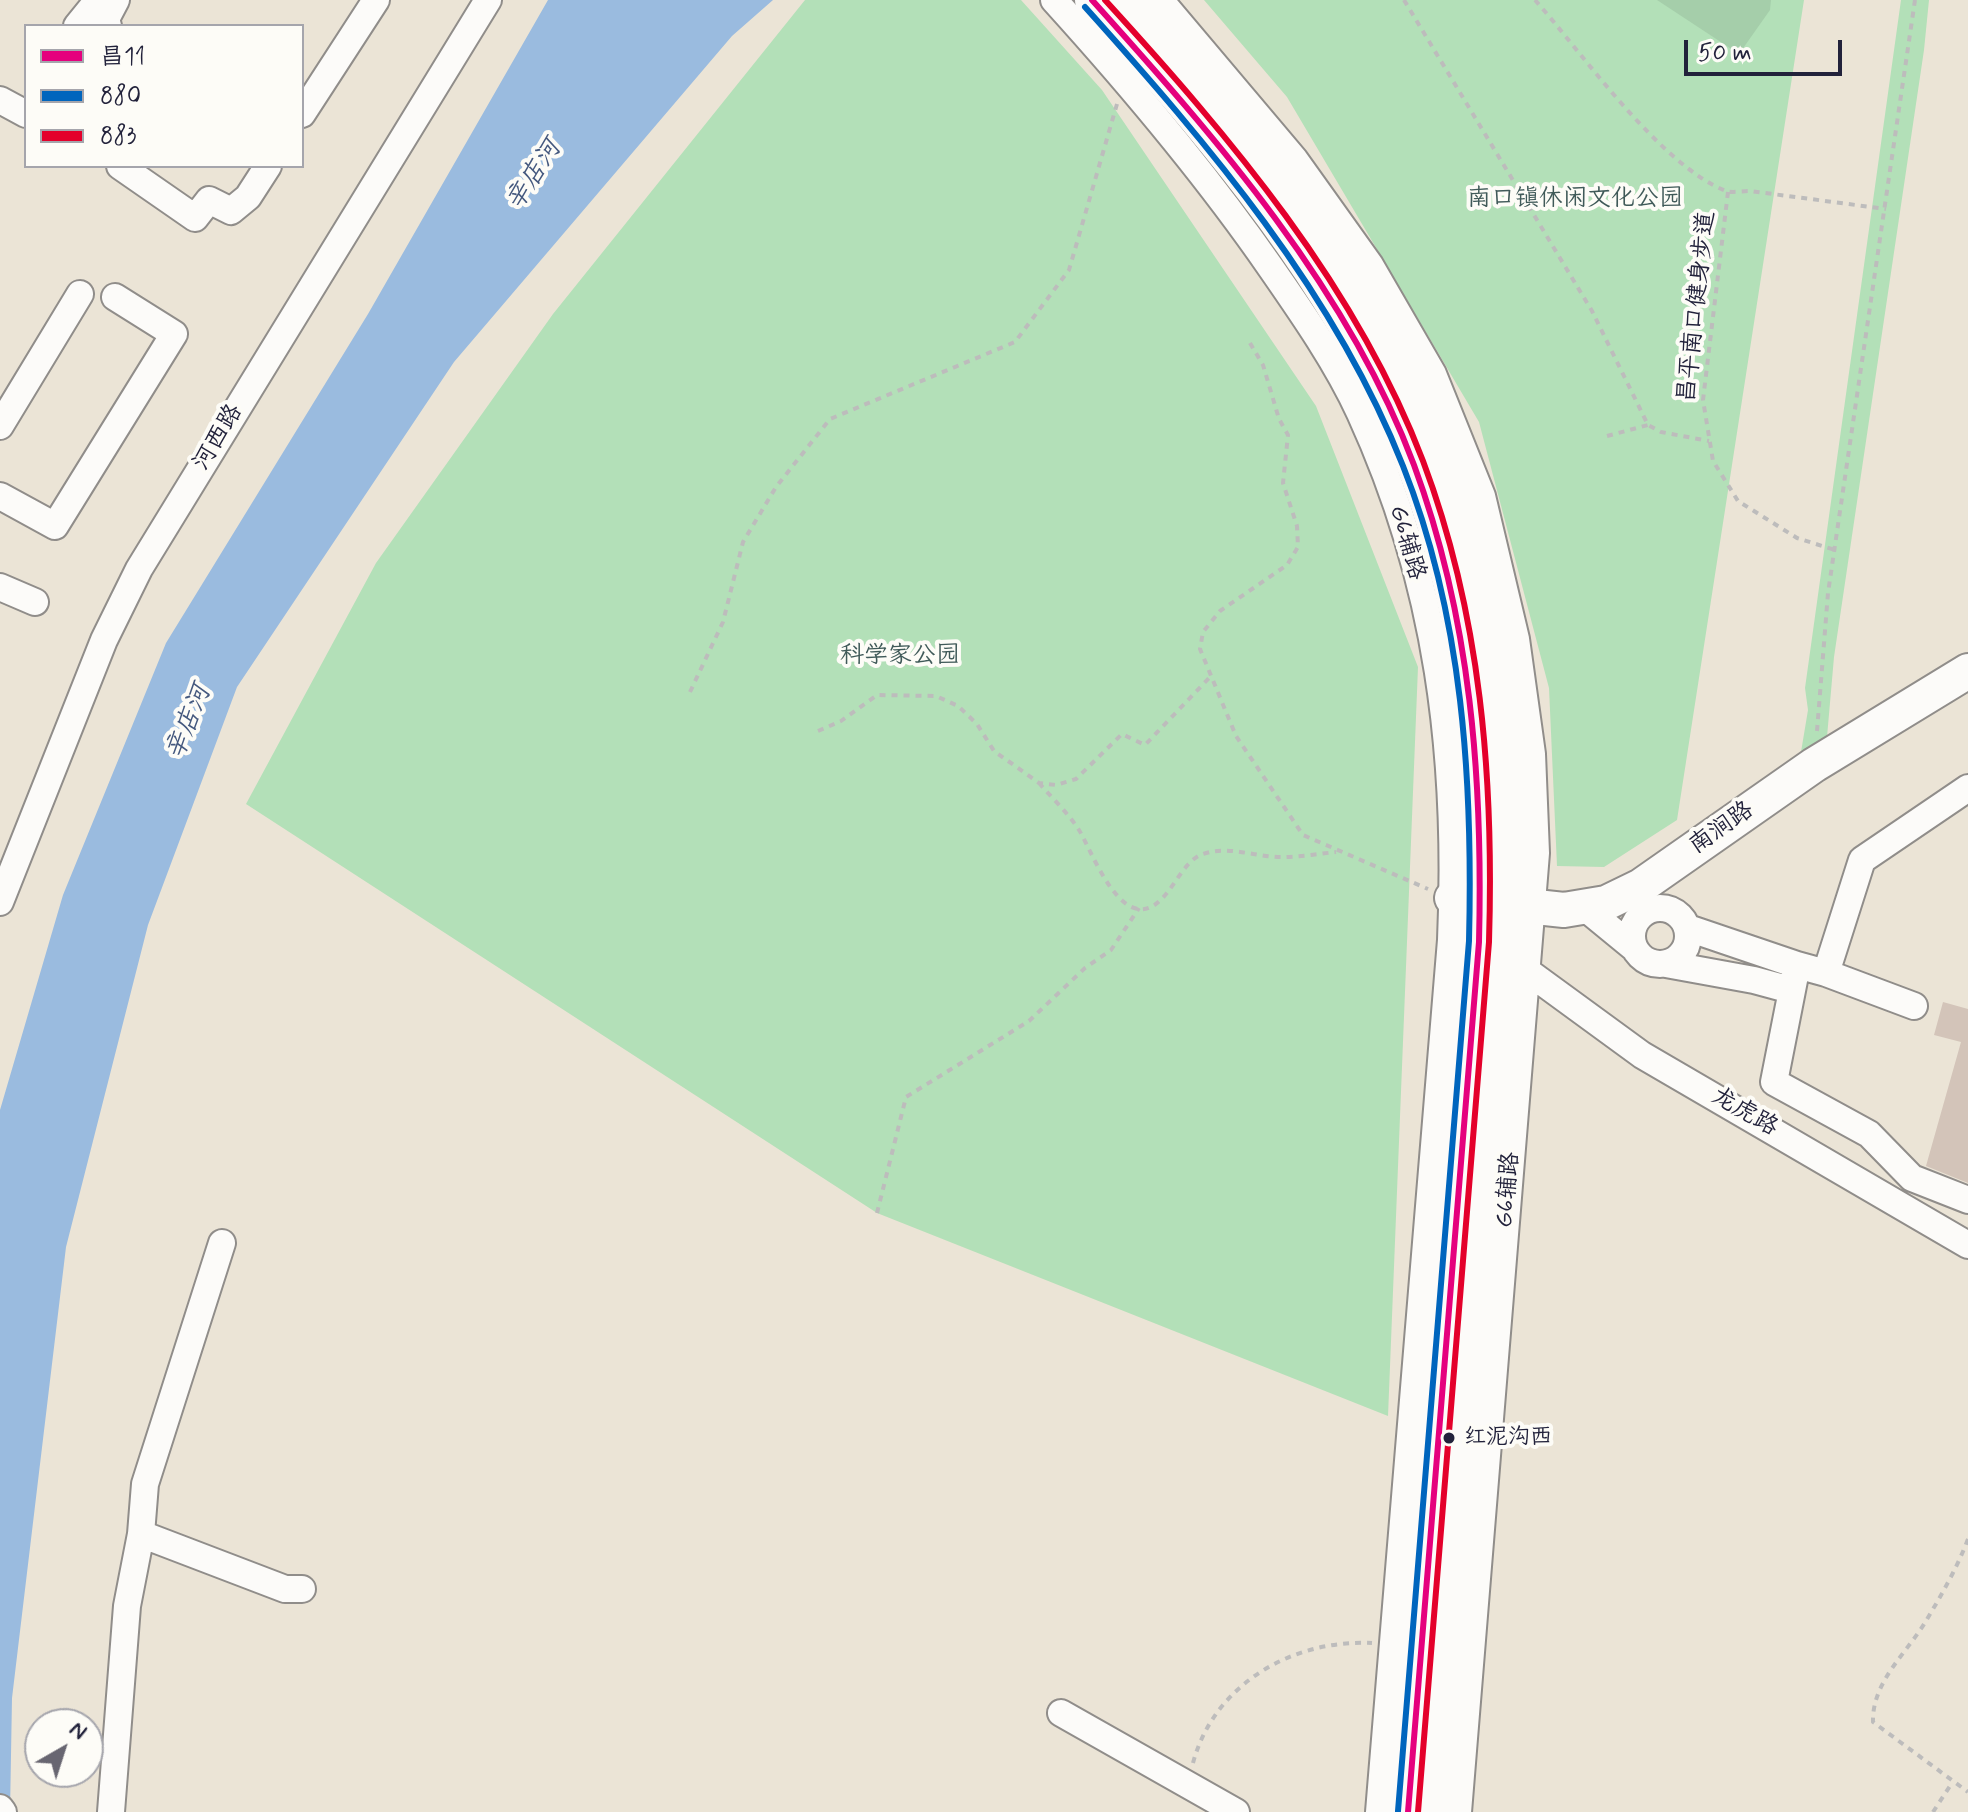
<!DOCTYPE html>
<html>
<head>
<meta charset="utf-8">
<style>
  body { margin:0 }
  #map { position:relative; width:1968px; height:1812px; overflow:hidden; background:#ebe4d6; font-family:Mynerve,"LXGW WenKai TC",sans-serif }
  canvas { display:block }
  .legend { position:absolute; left:24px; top:24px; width:280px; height:144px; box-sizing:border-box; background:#fdfcf7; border:2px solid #a5a5ac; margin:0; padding:10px 14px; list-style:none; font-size:24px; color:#22223b }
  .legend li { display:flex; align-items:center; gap:16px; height:40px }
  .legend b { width:40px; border:2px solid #a5a5ac }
  .north { position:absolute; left:24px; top:1708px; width:80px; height:80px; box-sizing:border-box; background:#fdfcf7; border:2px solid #a5a5ac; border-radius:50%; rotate:39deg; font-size:22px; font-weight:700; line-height:32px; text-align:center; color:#22223b }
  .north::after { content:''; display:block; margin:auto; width:28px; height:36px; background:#686671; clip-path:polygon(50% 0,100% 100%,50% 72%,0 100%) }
  .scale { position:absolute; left:1684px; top:40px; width:158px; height:36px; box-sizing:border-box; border:4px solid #22223b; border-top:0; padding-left:10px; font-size:24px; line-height:28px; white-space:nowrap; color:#22223b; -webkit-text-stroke:6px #fdfcf7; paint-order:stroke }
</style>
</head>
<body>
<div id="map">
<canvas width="1968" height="1812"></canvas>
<ul class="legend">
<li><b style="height:10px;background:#e5007d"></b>昌11</li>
<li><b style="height:10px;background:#0065bd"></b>880</li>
<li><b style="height:10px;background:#e4002b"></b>883</li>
</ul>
<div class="north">N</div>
<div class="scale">50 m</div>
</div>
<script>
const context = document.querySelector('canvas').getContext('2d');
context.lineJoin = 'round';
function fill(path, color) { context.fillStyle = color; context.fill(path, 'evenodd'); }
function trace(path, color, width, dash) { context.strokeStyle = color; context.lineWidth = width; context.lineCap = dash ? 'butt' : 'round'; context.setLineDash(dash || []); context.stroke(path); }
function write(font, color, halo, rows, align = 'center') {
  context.font = font + ' Mynerve,"LXGW WenKai TC",sans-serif'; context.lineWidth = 8; context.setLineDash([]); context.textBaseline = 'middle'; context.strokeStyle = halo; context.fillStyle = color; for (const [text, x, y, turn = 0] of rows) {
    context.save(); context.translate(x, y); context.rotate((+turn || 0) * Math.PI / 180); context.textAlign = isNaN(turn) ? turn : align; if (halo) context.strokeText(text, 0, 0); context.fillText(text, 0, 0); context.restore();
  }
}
const green = new Path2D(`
  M805,0h216l81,90 214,316 102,261 -30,749 -511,-203 -631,-409 130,-241 177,-249z
  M1204,0h600l-127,820 -73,47 -47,-1 -8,-178 -70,-266 -192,-325z
  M1901,0h28l-5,50 -90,607 -7,80 -26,15 7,-42 -3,-22z`);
const forest = new Path2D(`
  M1657,0h114l-1,10 -31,44z`);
const water = new Path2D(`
  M548,0h225l-41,36 -278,326 -217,325 -89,238 -82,322 -54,451 -2,114h-10v-702l63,-215 103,-252 202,-329z`);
const building = new Path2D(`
  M1943,1002l25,7v174l-42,-17 35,-124 -27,-7z`);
const path = new Path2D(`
  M1404,0l188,311 56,114 13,7 48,9
  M1535,0c48,54 125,165 191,191 6,2 16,0 24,0l136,18
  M1728,192l-25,208 10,61 25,40 59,37 38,12
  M1250,343l13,22 16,54 9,16 -5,48 14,43 1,21 -11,18 -67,46 -17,21 -3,17 36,87 67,99 125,54
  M1607,436l41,-11
  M690,692l33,-70 20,-80 33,-55 54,-68 185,-77 54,-72 48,-166
  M818,731l23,-10 36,-26 59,1 22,10 19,18 17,27 45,32 17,2 20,-6 46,-45 23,11 66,-69
  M1817,731l11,-138 87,-593
  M1039,783c13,15 29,30 40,47 12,19 39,96 74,76 20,-12 29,-45 50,-52 25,-9 52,3 78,3 18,0 37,-3 55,-5
  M877,1213l29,-116 123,-76 56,-53 26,-18 28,-42
  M1968,1539c-11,29 -26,55 -42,82 -20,33 -54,61 -53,101l95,70
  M1193,1763c21,-79 100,-124 179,-120
  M1933,1812l19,-29`);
const minor = new Path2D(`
  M1054,0c77,85 152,174 217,268 32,46 66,95 89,145 78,170 99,342 91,527l-72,872
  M1160,0l135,160 75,105 63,109 49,122 34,143 16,115 4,99 -78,959
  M77,26l21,-26
  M108,26l-2,-7 10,-19
  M0,100l26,14
  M302,114l74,-114
  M120,166l75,52 14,-18 22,11 17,-14 20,-31
  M0,426l80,-132
  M0,496l55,30 119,-192 -59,-37
  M0,587l35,15
  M1968,788l-106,72 -36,113 -29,-8 -23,117 95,52 43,44 56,22
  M0,902l104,-262 35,-71 349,-569
  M1584,907l50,41
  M1632 936a28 28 0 1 1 56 0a28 28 0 1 1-56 0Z
  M1688,928l109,37
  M1666,964l88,16 37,10
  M1527,971l115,84 326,190
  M1826,973l88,33
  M141,1534l144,55h17
  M1061,1713l175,99
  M0,1808l3,4
  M111,1812l16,-206 14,-72 4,-50 77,-241`);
const major = new Path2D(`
  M1092,0c108,118 223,255 293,399 82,168 103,359 94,543l-71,870
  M1126,0c106,117 211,242 283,383 73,144 95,311 101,470l-78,959
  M1452,898l112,12 42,-7 35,-17 173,-121 154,-94`);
const bus1 = new Path2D(`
  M1092,0c125,139 256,288 322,465 57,154 69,314 65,477l-71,870`);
const bus2 = new Path2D(`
  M1085,7c124,138 249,284 318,459 60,151 70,315 66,475l-71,870`);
const bus3 = new Path2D(`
  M1105,0c125,137 251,285 318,461 58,154 71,317 66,481l-71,870`);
const markers = [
  [1449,1438,7,"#22223b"]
];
const busNames = [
  ["红泥沟西",1464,1438]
];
const parkNames = [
  ["南口镇休闲文化公园",1575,200],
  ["科学家公园",900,657]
];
const streetNames = [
  ["昌平南口健身步道",1698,307,-84],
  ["河西路",219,438,-59],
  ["G6辅路",1406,543,74],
  ["南涧路",1722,829,-35],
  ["龙虎路",1744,1113,30],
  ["G6辅路",1509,1190,-85]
];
const waterNames = [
  ["辛店河",535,176,-57],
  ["辛店河",190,723,-68]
];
fill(green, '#b3e0b8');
fill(forest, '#a5ceaa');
fill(water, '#9abbdf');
fill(building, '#d3c4b9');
trace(minor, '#908d8a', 30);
trace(major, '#908d8a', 38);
trace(path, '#bdbcbc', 4, [6, 6]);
trace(minor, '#fcfbf9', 26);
trace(major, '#fcfbf9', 34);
trace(bus1, '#e5007d', 6);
trace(bus2, '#0065bd', 6);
trace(bus3, '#e4002b', 6);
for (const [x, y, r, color] of markers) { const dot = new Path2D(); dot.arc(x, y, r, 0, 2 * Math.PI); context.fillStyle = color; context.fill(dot); trace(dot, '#fdfcf7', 3); }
write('22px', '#22223b', '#fdfcf7', busNames, 'left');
write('24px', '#405a59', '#fdfcf7', parkNames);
write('24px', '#22223b', '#fdfcf7', streetNames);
write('italic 26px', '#44587e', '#fdfcf7', waterNames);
</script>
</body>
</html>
